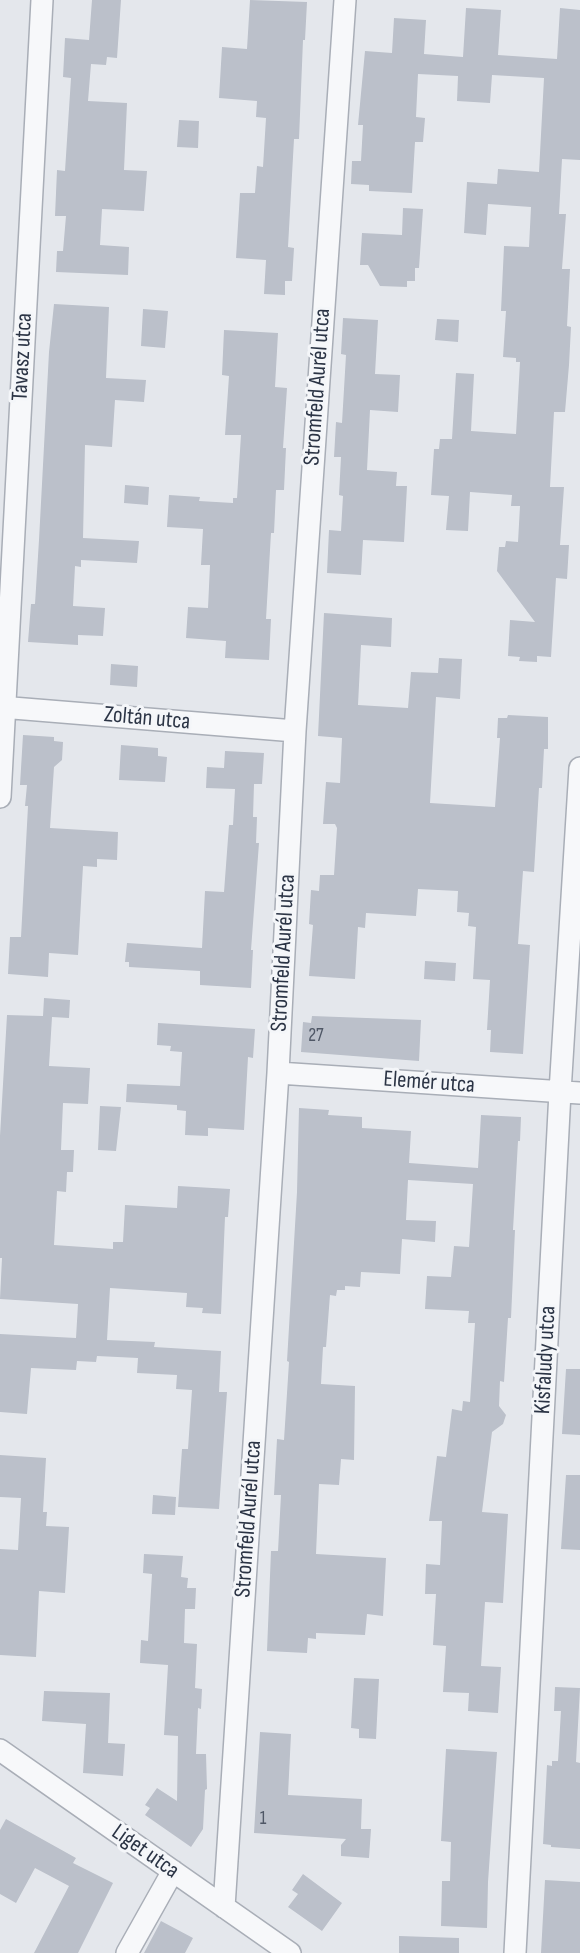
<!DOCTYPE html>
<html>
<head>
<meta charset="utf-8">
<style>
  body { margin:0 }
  canvas { display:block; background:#e4e7ec }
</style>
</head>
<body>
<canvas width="580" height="1953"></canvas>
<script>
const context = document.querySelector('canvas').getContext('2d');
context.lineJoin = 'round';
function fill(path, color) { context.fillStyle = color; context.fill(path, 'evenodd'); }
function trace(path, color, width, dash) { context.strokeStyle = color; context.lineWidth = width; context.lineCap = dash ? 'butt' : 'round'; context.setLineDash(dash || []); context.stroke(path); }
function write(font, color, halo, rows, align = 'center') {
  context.font = font + ' "Sofia Sans Condensed",sans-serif'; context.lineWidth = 6; context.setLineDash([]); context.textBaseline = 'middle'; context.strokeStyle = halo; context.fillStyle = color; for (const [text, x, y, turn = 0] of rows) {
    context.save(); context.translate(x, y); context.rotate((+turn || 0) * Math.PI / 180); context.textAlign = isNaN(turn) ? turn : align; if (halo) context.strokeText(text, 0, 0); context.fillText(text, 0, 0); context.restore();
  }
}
const building = new Path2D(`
  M92,0h29l-4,58 -10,-1 -1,8 -15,-1 -3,37 39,2 -3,67 23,1 -3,40 -42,-2 -2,36 29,2 -1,28 -72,-3 1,-21h6l3,-35h-11l2,-46 8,1 6,-93 -8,-1 2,-39 24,2z
  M250,0l57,2 -2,38h-2l-4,99h-5l-6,108 6,1 -2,33h-7v14l-21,-1 2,-34 -30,-2 4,-65h15l2,-27 6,1 3,-49 -10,-1 1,-16 -38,-3 3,-51 25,2z
  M466,8l35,2 -3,45 59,4 3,-51 20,2v150l-18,-1 -3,55h7l-4,55h8l-3,57 4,1 -2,38 -4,47h-11l-4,75h14l-4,58h9l-2,34 -11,-1 -5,79 -14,-1v6l-18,-1 1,-4 -12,-1 2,-36 25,2 -38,-51 2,-24h6l1,-6 12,1 2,-36h-9l1,-11 -42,-3 -2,39 -22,-1 3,-34 -18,-1 3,-46h5l1,-10h12l4,-66 18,1 -3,57 45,3 4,-72h-4v-4l-13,-1 3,-46h-5l3,-65 25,1 2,-40 -43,-3 -2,31 -22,-2 3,-51 30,2 1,-15 41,3 5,-94 -52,-3 -2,28 -33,-2 1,-25 -40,-2 -2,43 9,1 -2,24h-8l-3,51 -43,-2v-6l-18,-1 1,-23h9l2,-36h-5l7,-74 27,2 2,-35 32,2 -2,34 39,3z
  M179,120l20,1 -1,27 -21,-1z
  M403,208l20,1 -4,59h-4v13h-8v6l-27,-1 -12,-21h-8l2,-32 40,2z
  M54,304l55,3 -3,71 40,2 -2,22 -29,-2 -3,47 -27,-2 -2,93 56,3 -2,22 -56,-3v7l-6,-1 -2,40 32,2 -2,28 -25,-1v10l-50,-3 3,-38h4l4,-64 10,-188z
  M143,309l25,2 -3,37 -24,-2z
  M343,318l35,2 -3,54 25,1 -2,37 -28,-2 -3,60 30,2 -1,14h11l-3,56 -41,-2 -2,35 -34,-2 2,-43 12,1 2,-35 -4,-1 2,-38h-7l2,-35 6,1 4,-68 -5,-1z
  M437,319l22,1 -1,22 -23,-2z
  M224,330l54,3 -3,54 12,1 -4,60h3l-2,42h-8l-2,43h-3l-5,86h5l-2,41 -44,-2 1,-17 -40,-3 2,-31 20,1 2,-43h-9l2,-36 -36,-2 2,-32 31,2 -1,4 34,2v-5h4l4,-63h-16l4,-59 -7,-1z
  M125,485l24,2 -1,18 -24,-2z
  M324,613l68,5 -1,29 -30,-2 -3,60 50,3 3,-36 27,1 1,-15 23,1 -2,40 -24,-2 -6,106 65,4 5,-69h-3l1,-20h9l1,-3 40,2v32h-4l-2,39h-3l-5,84 -11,-1 -5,73 12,1 -7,109 -33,-2 1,-22h-4l3,-50 -17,-1 3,-52 -8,-1 1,-13 -12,-1 1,-21 -40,-2 -2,27 -50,-3 -1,15 -7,-1 -3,52 -46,-3 4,-51 -4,-1 2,-34 8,1 1,-16h14l3,-47 -2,-4h-12l3,-42 14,1 2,-45 -24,-2z
  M111,664l27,2 -1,21 -27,-2z
  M23,735l31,2v4l9,1 -1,18 -8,7 -4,61 68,4 -1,28 -20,-1v8l-14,-1 -5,89 -29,-2 -1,24 -40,-3 2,-37h11l7,-131h-3l2,-21h-7z
  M121,745l37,3v8l9,1 -2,25 -46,-2z
  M225,751l39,2 -2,31h-8l-1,33h4l-1,26h3l-8,107h2l-2,38 -51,-3v-14l-71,-4v-5h-4l2,-19 75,5 3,-57 19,1 5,-67h4l2,-36 -29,-1 1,-21 17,1z
  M425,961l31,2 -1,18 -31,-2z
  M44,998l26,2 -1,18 -17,-1 -3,49 41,2 -2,36 -25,-1 -2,47h13l-1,22h-6l-1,20 -9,-1 -3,54 59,4v-7h10l2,-37 52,3 1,-22 52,3 -2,28h-3l-4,97 -19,-1 1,-5 -17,-1 1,-14 -77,-5 -3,52 48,2 -1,5 67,4 -2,41h8l-8,117 -41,-2 4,-58h6l4,-59 -16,-1 1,-14 -40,-2 1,-15 -41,-2 -1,6 -19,-1 -1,9 -45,-2 -4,46 -27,-2v-78l76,4 2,-34 -78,-5 2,-41h-2v-122l7,-121 36,1z
  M312,1016l109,4 -2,41 -118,-9 2,-30 8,1z
  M158,1023l97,6 -2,29 -5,-1 -4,73 -36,-2v8l-23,-1 1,-24 -9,-1v-5l-51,-3 1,-18 53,2 2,-34 -12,-1 1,-5 -14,-1z
  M100,1106l21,1 -5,44 -18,-1z
  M299,1108l30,2 -1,5 34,2v11l49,3 -2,32 69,5 3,-53 40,2 -1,24h-2l-5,89h2l-4,88h-3l-4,64 -4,-1 -1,25 7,9 -3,9 -11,8 -10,80 26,2 -5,89 -18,-1 -4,64 20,1 -3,46 -30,-2 1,-18 -26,-1 3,-46 -13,-1 3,-51h-11l1,-30 14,1 2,-44h-13l8,-65 9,1 6,-48 10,2 1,-10 7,1 5,-79h-7l1,-12 -44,-2 2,-33 24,1 3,-31 15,1 4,-63 -65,-4 -2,40 30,1 -1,21 -33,-3 -2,35 -39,-2 -1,15 -15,-1v4h-8l-1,6 -6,-1 -4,52h-3l-2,37 34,2 -1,74 -13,-1 -2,26 -20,-1 -3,70 70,4 -3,58 -16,-2 -2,21 -49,-2v6l-8,-1 -1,15 -40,-2 4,-100h7l3,-56h-7l3,-56 7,1 5,-78 -2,-1 10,-169z
  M566,1369h14v66l-18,-1z
  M0,1455l46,3 -3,54h4l-1,14 23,1 -4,66 -26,-2 -3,66 -36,-2v-106l18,1 3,-52 -21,-1z
  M566,1475h14v75l-19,-1z
  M153,1495l23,2 -1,18 -23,-1z
  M144,1554l39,2 -2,21 7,1 -1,10h9l-1,21h-10l-1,34 13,1 -2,44 7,1 -1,20 -3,-1 -2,46h10l1,35 -2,1 -2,39 -12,18 -46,-32 5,-7 -5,-3 12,-17 20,13 1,-65 -14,-1 4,-70 -28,-2 1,-23 7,1 4,-67 -9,-1z
  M354,1678l25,1 -3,60 -17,-1v-9l-8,-1z
  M555,1687l25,1 -4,74 4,1v86l-29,-2v-2l-8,-1 4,-79 5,1v-5h6l3,-50h-7z
  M44,1691l66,2 -2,50 17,1 -2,32 -40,-3 3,-49 -44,-3z
  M260,1732l31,2 -3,61 74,4 -1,30h10l-2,29 -28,-2v-11l5,-6 -92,-6z
  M446,1749l51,3 -9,130 -1,46 -46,-2 1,-45h8l1,-39 -10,-1z
  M6,1819l70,39 -3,5 40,20 -35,70h-44l35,-67 -34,-18 -19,35 -16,-9v-64z
  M303,1874l39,29 -20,28 -34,-24 10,-13 -6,-4z
  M545,1880l35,2v71h-39z
  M161,1921l32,17 -8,15h-41z
  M399,1936l60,2v15h-60z`);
const minor = new Path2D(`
  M0,707l295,24
  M0,797l42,-797
  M278,1073l302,20
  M0,1750l290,203
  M224,1907l54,-834 17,-342 50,-731
  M127,1953l46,-82
  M515,1953l45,-861 20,-324`);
const numberNames = [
  ["27",316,1036],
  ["1",263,1819]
];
const streetNames = [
  ["Tavasz utca",23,357,-87],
  ["Stromfeld Aurél utca",318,387,-86],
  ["Zoltán utca",147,719,5],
  ["Stromfeld Aurél utca",284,953,-87],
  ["Elemér utca",429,1083,4],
  ["Kisfaludy utca",546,1360,-87],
  ["Stromfeld Aurél utca",249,1519,-86],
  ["Liget utca",145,1852,35]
];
fill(building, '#bbc0ca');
trace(minor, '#a9aeb7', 24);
trace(minor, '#f7f8fa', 21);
write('19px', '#4f5766', null, numberNames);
write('23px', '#2b3445', '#f4f6f9', streetNames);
</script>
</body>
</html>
